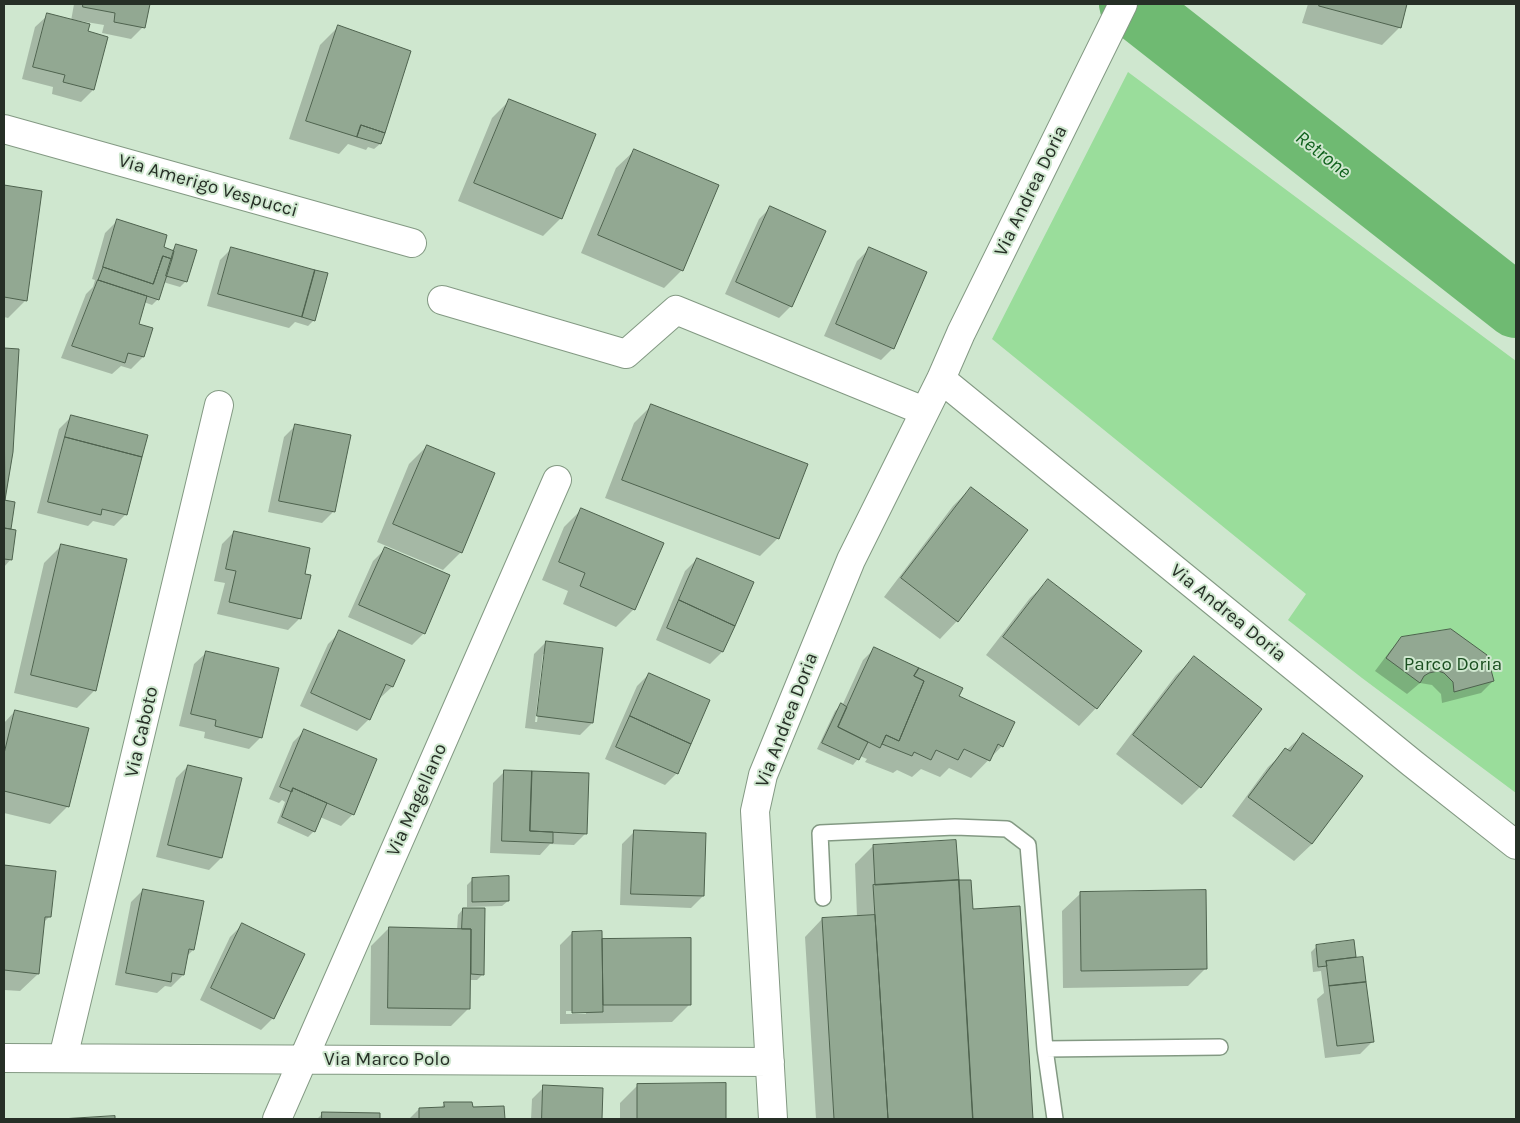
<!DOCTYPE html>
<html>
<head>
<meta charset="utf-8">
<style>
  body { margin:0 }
  #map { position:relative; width:1520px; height:1123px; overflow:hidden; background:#cfe7cf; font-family:Karla,sans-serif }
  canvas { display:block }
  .frame { position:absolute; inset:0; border:5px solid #262f26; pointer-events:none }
</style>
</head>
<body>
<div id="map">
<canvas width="1520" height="1123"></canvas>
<div class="frame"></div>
</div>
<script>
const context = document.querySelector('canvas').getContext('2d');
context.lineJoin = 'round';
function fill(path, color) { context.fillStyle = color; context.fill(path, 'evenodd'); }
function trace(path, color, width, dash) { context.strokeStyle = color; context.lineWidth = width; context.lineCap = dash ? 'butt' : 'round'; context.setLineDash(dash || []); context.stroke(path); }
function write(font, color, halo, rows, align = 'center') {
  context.font = font + ' Karla,sans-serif'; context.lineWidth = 4; context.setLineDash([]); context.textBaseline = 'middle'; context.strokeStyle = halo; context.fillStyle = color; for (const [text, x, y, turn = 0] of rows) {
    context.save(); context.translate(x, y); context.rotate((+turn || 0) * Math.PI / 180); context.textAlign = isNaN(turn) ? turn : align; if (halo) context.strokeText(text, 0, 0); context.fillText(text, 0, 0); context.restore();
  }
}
const green = new Path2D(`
  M1128,72l388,289v432l-154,-115 -74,-58 18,-26 -314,-255z`);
const shadow = new Path2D(`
  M74,4h74l-5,23 -12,12 -29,-6 2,-8 -30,-5v2l13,10 19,5 -13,53 -12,12 -29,-8 1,-7 -31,-8 13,-52 13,-12 23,6z
  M1308,4h98l-6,23 -18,18 -80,-22z
  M338,27l42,117 -6,5 -6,-2 -2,3 -18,-6 -9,10 -50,-15 31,-94z
  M510,100l85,35 -35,84 -17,17 -85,-35 34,-83z
  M634,151l48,119 -18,18 -83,-35 35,-85z
  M4,186l37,6 -15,108 -18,18 -4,-1z
  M771,207l20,99 -12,12 -54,-24 34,-75z
  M117,221l45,27 9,3 6,-6 9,36 -6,6 -17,-5 -5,17 -6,6 -8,-3 -7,23 14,4 -8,28 -12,12 -10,-3 -9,8 -51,-16 25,-64 7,-7 2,-7 -3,-1 13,-46z
  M232,248l82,72 -6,6 -13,-4 -6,6 -82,-22 13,-46z
  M869,249l24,99 -12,12 -57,-24 33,-75z
  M4,349l14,1 -6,102 -8,47z
  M651,406l155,58 -29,75 -17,17 -155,-58 29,-75z
  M71,417l55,97 -12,12 -21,-5 -5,5 -51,-13 22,-84z
  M296,425l38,86 -12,12 -54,-11 16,-75z
  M427,446l34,106 -18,18 -66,-28 32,-78z
  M971,488l-14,133 -17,18 -56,-42 69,-91z
  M4,502l10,1 -6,27 3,29 -7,8z
  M582,509l52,100 -18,18 -53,-23 5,-13 -26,-11 22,-53z
  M234,532l69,43 -3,43 -12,12 -71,-16 8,-31 -11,-2 8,-37z
  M62,545l33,145 -18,18 -63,-15 30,-130z
  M385,549l39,84 -12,12 -64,-28 25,-56z
  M697,559l25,93 -12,12 -54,-24 29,-69z
  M1048,581l92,70 -44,57 -17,18 -93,-71 44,-57z
  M340,632l52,55 -12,11h-1l-10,21 -12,12 -57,-25 28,-62z
  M1402,638l91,43 -12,12 -39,10 -1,-9 -9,-9 -12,-2 -13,11 -32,-23 15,-20z
  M546,642l46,81 -12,12 -55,-7 9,-74zM543,654h3l-9,68h-2z
  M875,648l82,49 45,49 -31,32 -22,-10 -9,9 -19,-8 -9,8 -15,-7 -4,3 -28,-11 2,-3 -7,-3 -7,9 -36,-16 18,-38 6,-6 1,1 21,-46z
  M207,652l54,85 -12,12 -45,-11 1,-6 -26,-6 15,-62z
  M1194,658l66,51 -60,78 -18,18 -66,-51 60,-79z
  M649,674l28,99 -12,12 -60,-26 32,-73z
  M15,711l53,95 -18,18 -46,-11v-90z
  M305,730l48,84 -12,12 -21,-9 -6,14 -6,6 -31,-14 8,-21 -3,-2 -3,3 -10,-4 24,-57z
  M1304,734l57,42 -49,68 -18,17 -62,-45 36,-49z
  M188,766l33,92 -12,12 -53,-13 20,-79z
  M505,771l81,62 -12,12 -24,-1 -10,11 -50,-2 3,-70z
  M634,832l69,64 -12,12 -71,-3 2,-61z
  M873,846l84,36 15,28 47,-2 13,211h-216l-11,-182 17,-18 35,-2 -2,-53z
  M4,866l51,6 -5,44 -6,6 -6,52 -18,17 -16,-1z
  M473,879l35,22 -6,5 -35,1v-22z
  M143,890l50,60 -6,6 -4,19 -12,12 -6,-1 -8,7 -42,-8 16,-83z
  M1080,894l126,74 -18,18 -125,2 -1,-77z
  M463,909l21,1 -2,65 -5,5h-8v28l-18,18 -81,-1 1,-79 18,-18 68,2 1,-15z
  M242,925l31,93 -12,12 -61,-30 30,-63z
  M572,933l29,9 89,62 -18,18 -112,2v-79zM566,1011h20v3h-20z
  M1353,941l19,101 -12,12 -35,4 -8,-59 7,-6 -3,-22 -8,1 -2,-20 6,-6z
  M638,1085h87v34h-105v-16z
  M544,1087l58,2 -2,30h-69l1,-20z
  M445,1103l27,5h31v11h-94l10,-10h21z
  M322,1114h56v5h-61z`);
const river = new Path2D(`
  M1131,4l385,302`);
const building = new Path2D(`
  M83,4h67l-5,24 -31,-6 1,-9 -32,-6z
  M1320,4h87l-6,24 -82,-22z
  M47,13l43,11 -2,7 20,6 -14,53 -31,-8 2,-7 -32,-8z
  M338,25l73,26 -26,82 -24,-8 -4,12 -51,-16z
  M509,99l87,35 -34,85 -88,-36z
  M361,125l24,8 -4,11 -24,-7z
  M634,149l85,36 -36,86 -85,-36z
  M4,185l38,6 -15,110 -23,-4z
  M770,206l56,25 -34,76 -56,-25z
  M117,219l50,16 -3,12 10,4 -2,8 -9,-3 -10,28 -50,-17z
  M176,244l21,6 -10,32 -21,-6z
  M231,247l84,23 -13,47 -84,-23z
  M869,247l58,25 -33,77 -58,-25z
  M163,256l9,3 -13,41 -61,-20 5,-13 50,17z
  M315,270l13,3 -13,48 -13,-4z
  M98,280l49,16 -8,28 14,4 -9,29 -16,-4 -3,10 -53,-17z
  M4,348l15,1 -6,103 -8,48z
  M651,404l157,60 -29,75 -157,-59z
  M71,415l77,20 -6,22 -77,-20z
  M295,424l56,11 -16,77 -56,-11z
  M65,437l77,20 -15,58 -25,-6 -1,6 -53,-13z
  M427,445l68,28 -33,80 -69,-29z
  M971,487l57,43 -70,92 -57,-44z
  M4,500l11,2 -4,27 -7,-1z
  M581,508l83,35 -29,67 -55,-24 5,-13 -26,-11z
  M4,528l12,2 -4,30 -8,-1z
  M234,531l76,17 -5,26 6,1 -10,44 -72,-17 7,-31 -10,-2z
  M61,544l66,15 -31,132 -65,-16z
  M385,547l65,28 -25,59 -66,-29z
  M697,558l57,24 -19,44 -56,-26z
  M1048,579l94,72 -45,58 -94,-72z
  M679,600l56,26 -12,26 -56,-24z
  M1451,629l36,26 7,26 -40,11 -1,-10 -9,-9 -6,-2 -9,2 -5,3 -4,7 -34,-25 15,-21z
  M339,630l66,30 -12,27 -7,-3 -16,36 -59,-27z
  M546,641l57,7 -10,75 -56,-7z
  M874,647l45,21 -5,8 10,5 -25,60 -13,-6 -6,13 -42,-21z
  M206,651l73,17 -17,70 -47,-12 1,-6 -25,-6z
  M1194,656l68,53 -61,79 -68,-53z
  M919,668l44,20 -4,8 56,26 -12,25 -5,-3 -8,17 -26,-12 -6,11 -22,-10 -5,10 -17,-8 -2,4 -30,-12 4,-9 13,6 25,-60 -10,-5z
  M649,673l61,27 -19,44 -61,-28z
  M841,703l6,4 -9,20 30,15 -9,18 -37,-17z
  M15,710l74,18 -20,79 -65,-16v-37z
  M630,716l61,28 -13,30 -62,-27z
  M304,729l73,30 -23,56 -61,-27 -1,4 -12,-5z
  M1303,733l60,43 -51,68 -64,-47 37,-49 5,3z
  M188,765l54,13 -20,80 -54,-13z
  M504,770l28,1 -2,60 23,1v11l-51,-2z
  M532,771l57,2 -2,61 -57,-3z
  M293,788l34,15 -12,29 -33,-15z
  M634,830l72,3 -2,63 -73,-2z
  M956,840l3,40 -84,5 -2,-40z
  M4,865l52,6 -5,46h-6l-6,57 -35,-4z
  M509,876v25l-37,1v-24z
  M959,880h12l2,29 47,-3 13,213h-60z
  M959,880l14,239h-85l-15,-234z
  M143,889l61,12 -10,49 -5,-1 -5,26 -12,-2 -1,9 -45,-9z
  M1206,890l1,79 -126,2 -1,-79z
  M463,908h22l-1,67 -13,-1v-45h-9z
  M875,915l13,204h-54l-12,-201z
  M242,923l63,31 -31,65 -63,-31z
  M389,927l82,2 -1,80 -82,-1z
  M602,931l1,81 -31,1v-81z
  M691,938v67h-88l-1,-66z
  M1354,940l2,17 -30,4 1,5 -9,1 -2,-22z
  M1363,957l3,25 -37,4 -3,-25z
  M1366,982l8,60 -37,4 -8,-60z
  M726,1083v36h-89v-35z
  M543,1085l60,3 -1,31h-60z
  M444,1102h28l1,5 31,-1 1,13h-86v-11l25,-1z
  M322,1112l58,1v6h-58z
  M115,1116v3h-54z`);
const service = new Path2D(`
  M823,898l-3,-65 135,-6 52,2 21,16 17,204
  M1055,1119l-10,-70 175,-2`);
const minor = new Path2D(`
  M4,129l408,114
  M442,300l184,54 50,-44 248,101
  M941,379l471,384 104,82
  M4,1058l766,4
  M63,1058l156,-653
  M277,1119l280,-639
  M773,1119l-18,-308 8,-36 88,-215 90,-181 20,-46 162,-329`);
const streetNames = [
  ["Via Amerigo Vespucci",208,186,16],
  ["Via Andrea Doria",1031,191,-64],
  ["Via Andrea Doria",1228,613,39],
  ["Via Andrea Doria",787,720,-69],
  ["Via Caboto",142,732,-77],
  ["Via Magellano",417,800,-66],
  ["Via Marco Polo",387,1060]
];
const parkNames = [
  ["Parco Doria",1453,665]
];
const waterNames = [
  ["Retrone",1323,155,38]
];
fill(green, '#9add9b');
fill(shadow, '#0003');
trace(river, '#6fba72', 64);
fill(building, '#92a892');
trace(building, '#4e624e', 1);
trace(service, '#839983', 18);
trace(minor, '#839983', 30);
trace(service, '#fff', 15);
trace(minor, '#fff', 28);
write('19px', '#262f26', '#cfe7cf', streetNames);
write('19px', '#1b4f20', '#cfe7cf', parkNames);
write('italic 20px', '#0f601c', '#cfe7cf', waterNames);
</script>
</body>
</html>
